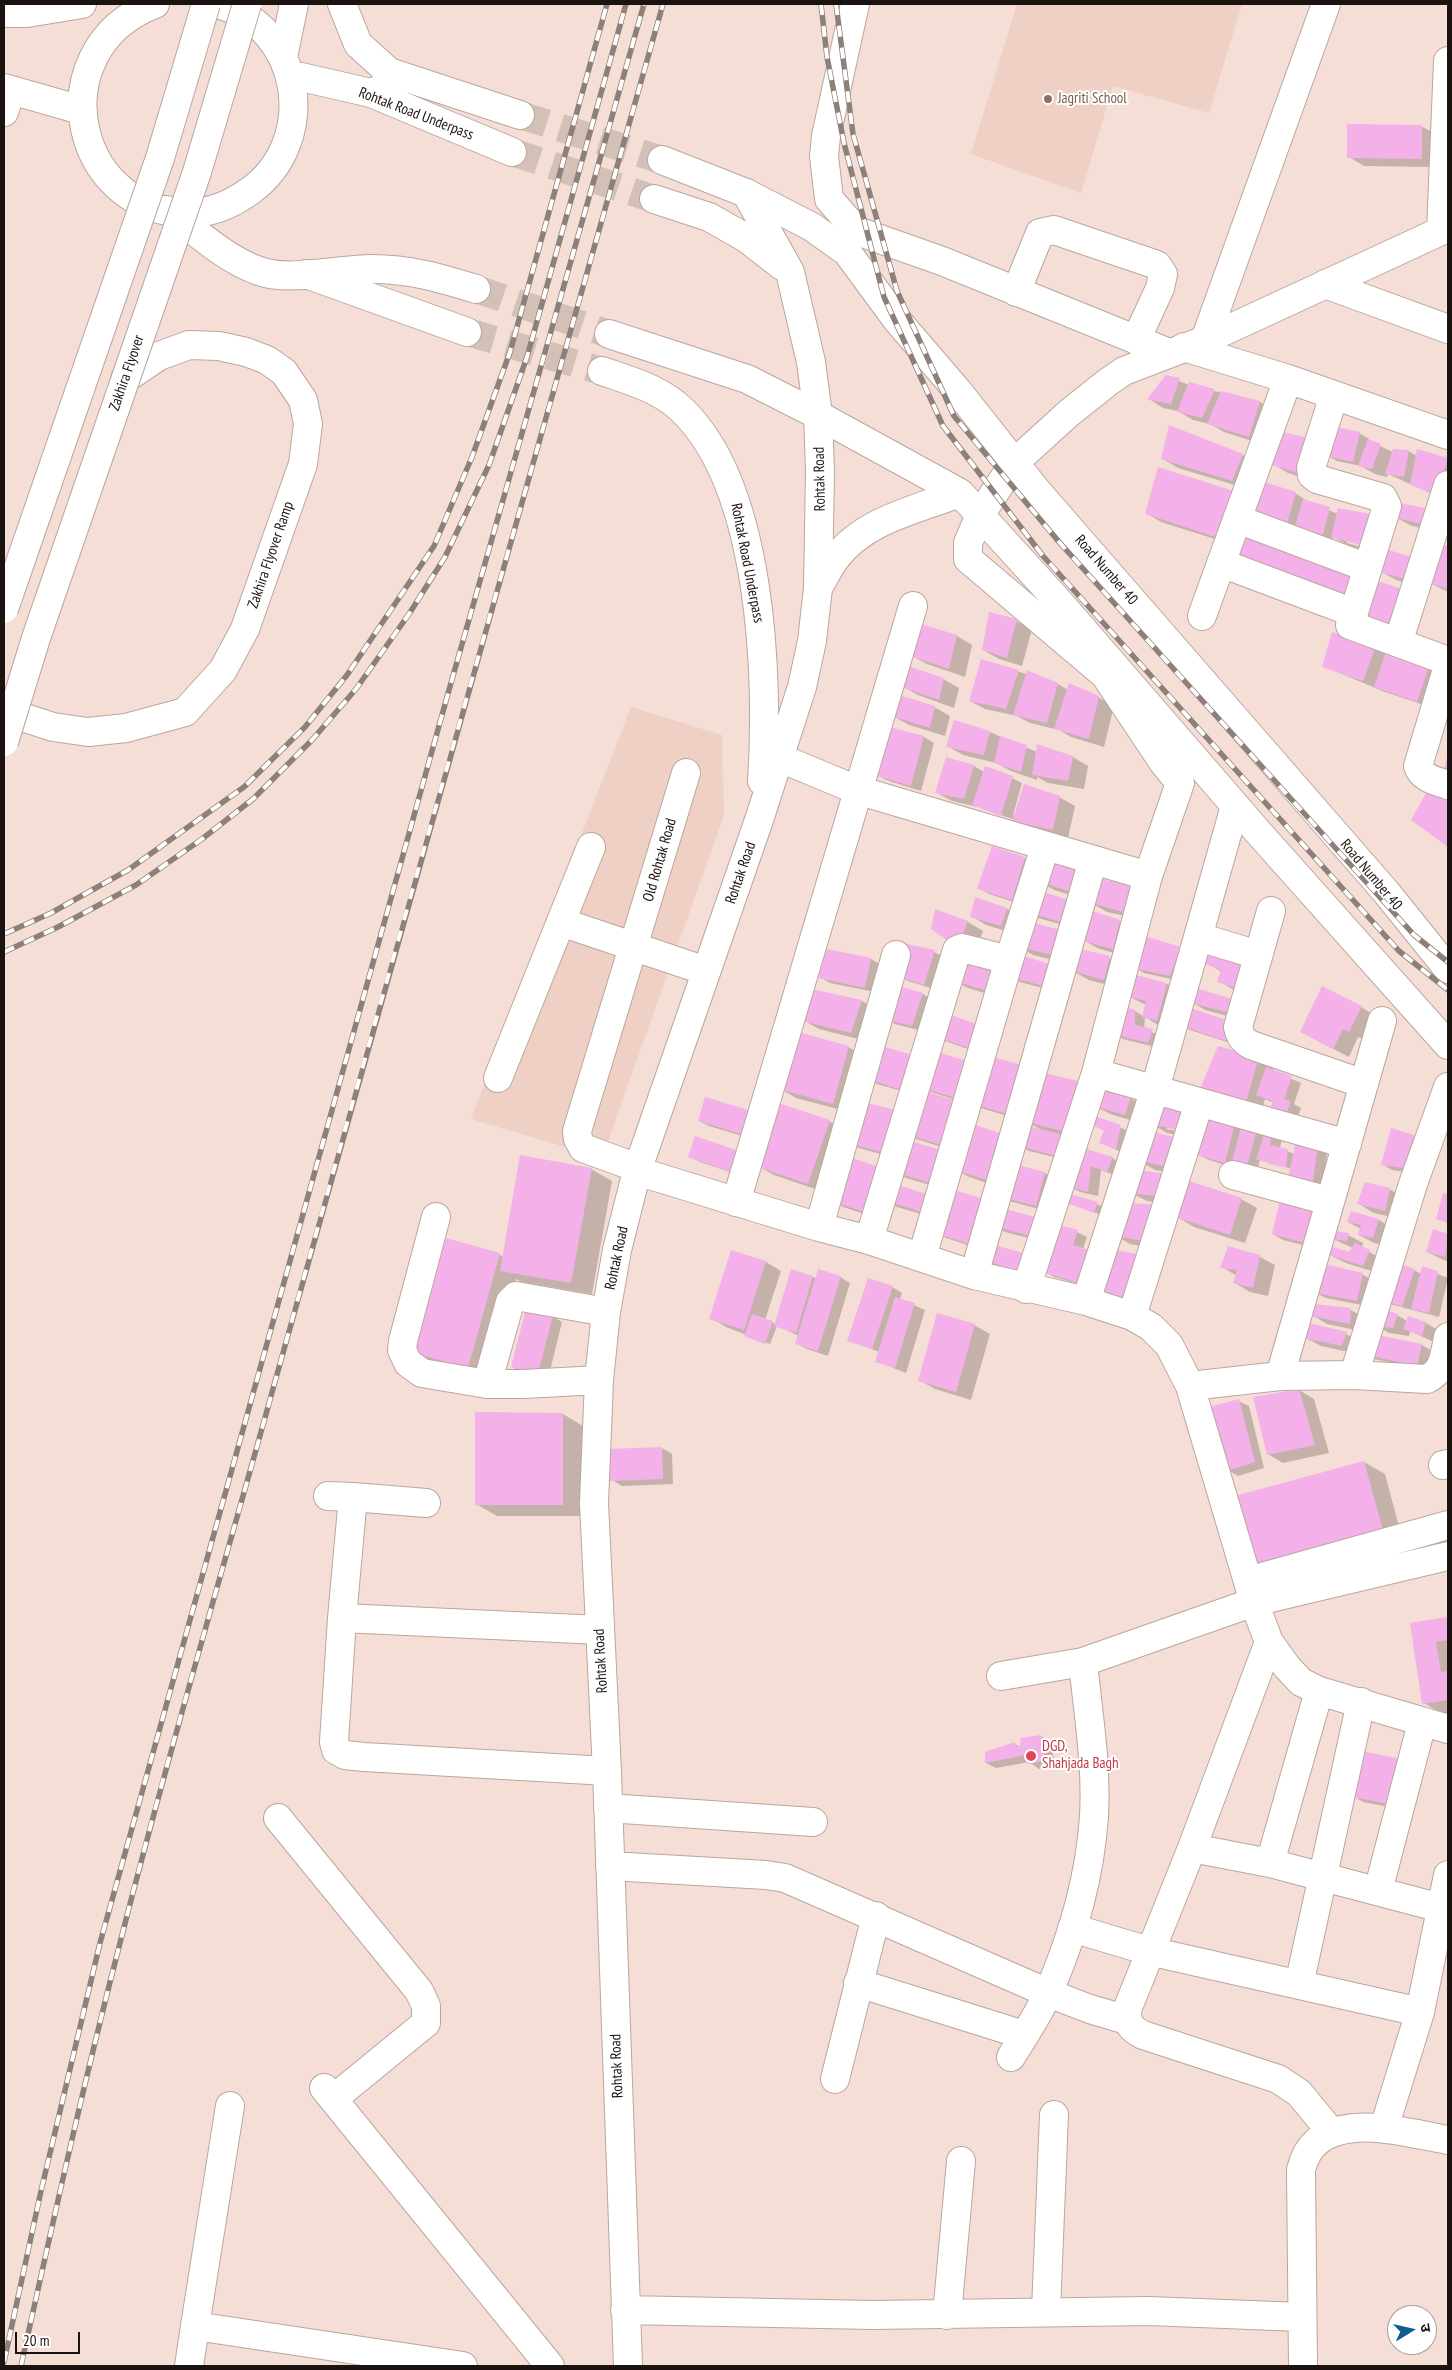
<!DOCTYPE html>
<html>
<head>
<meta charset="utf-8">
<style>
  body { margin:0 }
  #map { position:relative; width:1452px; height:2370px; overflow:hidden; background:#f4ded5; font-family:"PT Sans Narrow","Noto Sans Devanagari",sans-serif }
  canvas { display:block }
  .frame { position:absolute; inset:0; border:5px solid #1b1310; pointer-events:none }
  .north { position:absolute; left:1387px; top:2305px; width:50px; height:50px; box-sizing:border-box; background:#fff; border:1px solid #a4a19f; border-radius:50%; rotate:81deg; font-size:14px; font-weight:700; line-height:20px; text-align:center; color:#1b1310 }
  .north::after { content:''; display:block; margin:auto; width:18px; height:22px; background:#0c5e90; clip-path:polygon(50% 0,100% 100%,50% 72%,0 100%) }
  .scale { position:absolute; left:15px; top:2332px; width:65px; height:22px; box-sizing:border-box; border:2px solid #1b1310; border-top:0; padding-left:6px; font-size:15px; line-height:18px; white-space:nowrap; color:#1b1310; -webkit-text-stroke:4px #fff; paint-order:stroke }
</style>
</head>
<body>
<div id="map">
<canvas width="1452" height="2370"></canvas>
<div class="frame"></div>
<div class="north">उ</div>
<div class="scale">20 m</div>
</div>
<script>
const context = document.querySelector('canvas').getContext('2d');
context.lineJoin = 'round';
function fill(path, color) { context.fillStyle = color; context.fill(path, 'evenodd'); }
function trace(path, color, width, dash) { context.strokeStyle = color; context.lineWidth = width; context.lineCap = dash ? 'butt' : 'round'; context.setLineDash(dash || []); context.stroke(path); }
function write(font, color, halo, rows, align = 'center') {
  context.font = font + ' "PT Sans Narrow",sans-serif'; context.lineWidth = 4; context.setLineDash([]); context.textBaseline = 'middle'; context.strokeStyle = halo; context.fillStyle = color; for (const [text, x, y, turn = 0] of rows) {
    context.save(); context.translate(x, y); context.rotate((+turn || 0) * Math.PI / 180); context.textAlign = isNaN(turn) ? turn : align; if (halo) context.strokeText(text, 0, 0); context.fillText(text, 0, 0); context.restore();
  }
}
const built = new Path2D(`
  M1017,4h225l-33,109 -96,-27 -32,107 -110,-39z
  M631,707l91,28 2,80 -122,343 -131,-39z`);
const shadow = new Path2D(`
  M1421,126l16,9v32l-73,-1 -15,-9z
  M1166,376l23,9 71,17 15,9 -10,34 -41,-13 -14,-8 -17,-4 -15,-9 -15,-3 -14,-9z
  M1169,427l74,28 15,9 -10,25 -70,-21 -15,-9z
  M1359,433l10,6v2l24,11 15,-1 9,5 31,4v41l-60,-27 -1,3 -12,-3 -14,-8 -24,-5 -9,-5z
  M1283,434l33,48 -28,-9 -15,-9z
  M1159,469l75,76 -73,-23 -15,-9z
  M1295,493l15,10 28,11 31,2 16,8 -10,29 -27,-8 -15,-8v2l-64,-18zM1347,540l19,5 -1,3 -18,-5z
  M1400,504l41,29 -29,-7 -15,-8z
  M1444,546l4,2v44l-18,-9z
  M1385,551l40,37 -29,-8 -16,-9z
  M1016,621l16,8 -10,37 -23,-7 -16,-9z
  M957,636l15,9 -7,32 -38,-13 -15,-8z
  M1375,648l11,6 54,16 -13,36 -42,-14 -62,-26z
  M982,660l76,24 10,6 30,7 16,9 -10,41 -33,-10 -12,-7 -29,-7 -13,-7 -32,-7 -15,-8z
  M943,679l16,9 -5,20 -36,-13 -16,-9z
  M934,707l16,9 -5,20 -36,-11 -16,-9z
  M891,728l33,9 10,6 -13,48 -35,-11 -10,-6z
  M990,732l47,20 1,-7 35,12 15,9 -4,23 -36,-6 -11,-6v3l-26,-9 -15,-8 -33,-8 -16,-9z
  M947,758l27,8 10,6 28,6 10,5 -9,32 46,-18 16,9 -7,32 -39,-9 -17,-10 -34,-12 -26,-6 -15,-8z
  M1024,858l10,5 -11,42 -34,-11 -10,-6z
  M1078,869l9,31 -33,-10 -15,-9z
  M1129,887l16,9 -6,23 -32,-7 -16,-9z
  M1036,890l38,38 -36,-10 -10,-6z
  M1007,909l15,9 -6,16 -30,-9 -15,-9z
  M936,911l32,11 15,9 -9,24 80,36 -34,-9 -7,-4 -6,22 -39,-12 -15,-8 6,-33z
  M1119,921l15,9 -6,27 -31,-9 -15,-9z
  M1028,923l42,41 -37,-9 -15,-9z
  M1181,948l-1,33 -36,-8 -10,-6z
  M828,951l43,8 10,6 -6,27 -45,-9 -10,-6z
  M1210,951l44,46 -20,-7 -15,-9 3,-9 -17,-10z
  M934,952l10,5 -10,32 -26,-8 -10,-6z
  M1109,958l15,8 -4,22 -31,-8 -16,-9z
  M1133,976l34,8 15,9 -9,35 -15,-3 -13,-8 -1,12 18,7 -3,12 -36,-9 -10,-6 22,-22 8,5 3,-11 -20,-10z
  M893,986l30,8 10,6 -11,31 -27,-7 -10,-5z
  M1193,989l56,33 -44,-12 -15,-9z
  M812,991l50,10 15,9 -11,31 -47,-12 -16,-9z
  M1361,1007l15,9 -11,24 -7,-3 -9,20 -48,-25z
  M942,1014l43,41 -40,-14 -10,-5z
  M1230,1022l6,23 -46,-15 -9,-6z
  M848,1047l16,9 -15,56 -53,-14 -15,-9z
  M1219,1047l55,20 -1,4 28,12 -7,21 7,4 -6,17 -21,-22 -9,-4 -4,14 -45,-14z
  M912,1056v38l-35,-10 -10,-6z
  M970,1063l-1,41 -38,-12 -10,-6z
  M1036,1072l42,10 15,9 -11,49 -22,-5 10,6 -4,19 -37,-9 -7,-4 -6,19 29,7 10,6 -9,32 -37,-10 -10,-14 -30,-10 -15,-9 53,-31 33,-8 -15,-8 -41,-12 -10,-5z
  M918,1091l37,60 -39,-12 -10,-6z
  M1130,1098l16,9 -6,16 -30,-9 -15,-8z
  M859,1102l36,56 -36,-10 -10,-5z
  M1180,1111l16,8 -4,19 -25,-5 -15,-9zM1167,1127l16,3v2l-16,-3z
  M761,1115l68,6 15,9 -20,62 -50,-17 -16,-9 8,-23 -57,-17 -10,-5z
  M1207,1116l49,15 9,5 1,-3 16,6 -2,9 14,6 3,-12 30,10 -5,40 -31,-21 -31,-11 -3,10 -22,-2 -26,-8 -10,-5zM1267,1161l25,8 -1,2 -24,-8z
  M1094,1117l37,15 -5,22 -25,-11 4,-12 -13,-7z
  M1413,1136l10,6 -9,31 -22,-3 -10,-6z
  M1172,1138l16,9 -9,27 -24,-4 -15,-9z
  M905,1140l39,49 -38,-11 -10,-6z
  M1084,1150l28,8 10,6 -5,12 -16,-6 -3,26 -18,-4 -10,-5z
  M741,1153l4,24 -45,-15 -10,-5z
  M847,1158l30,60 -34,-11 -10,-6z
  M591,1169l21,12 -20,113 -70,-12 -6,-3 -28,100 -52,-14 -20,-12 83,-99 4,3z
  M1137,1172l24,2 15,9 -5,21 -24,-3 -16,-8z
  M892,1185l43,33 -38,-11 -10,-6z
  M1389,1189l16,9 -5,21 -26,-6 -15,-9z
  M1071,1196l31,10 -3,8 -31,-11z
  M1241,1199l16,9 -12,35 -51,-16 -15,-9z
  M1122,1203l36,46 -28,-5 -15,-9z
  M999,1208l41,33 -35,-9 -10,-6z
  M1351,1212l28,8 15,9 -5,17 -15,-3 -15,-8 2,-6 -13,-7z
  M1324,1215l-5,34 -36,-9 -10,-6z
  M1434,1230l14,6v26l-21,-10z
  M936,1232l87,22 10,6 -5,15 -37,-11 -8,-14 -37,-12z
  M1077,1232l10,5 -4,12 6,38 -35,-10 -10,-6z
  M1348,1235l15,8 -1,5 22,12 -6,13 -32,-10 -16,-8 20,-2 3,-5 -20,-9z
  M1228,1248l32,9 15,8 -7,31 -18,-4 -15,-9 2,-7 -15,-9z
  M732,1251l34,11 15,9 -16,49 11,4 37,-47 3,2 24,-2 10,6 -22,73 -21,-7 -10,-5 2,-8 -22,-10 -7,18 -44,-17 -15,-9z
  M1423,1268l25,10 -9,39 -49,-13 24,-34 7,4z
  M1362,1274l10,6 -5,26 -41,-8 -10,-5z
  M892,1287l10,6 -2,6 25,11 -19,63 -30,-12 3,-9 -30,-12z
  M1316,1306l35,4 15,9 -1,13 -38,-8 -15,-9z
  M1397,1315l10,6 2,-4 17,6 15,9 -3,12 -28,-13 -1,5 -20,-3 -15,-8z
  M552,1316l10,6 -14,57 -26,-7 -10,-5z
  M974,1325l16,9 -19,66 -36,-11 -16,-9z
  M1346,1334l15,8 -3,12 -37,-8 -15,-8z
  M1373,1335l49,10 10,6 -5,19 -53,-11 -9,-5z
  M1299,1390l15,9 15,54 -46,10 -15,-9z
  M1239,1401l10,5 15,62 -26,8 -10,-6z
  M563,1414l20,12v90h-86l-21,-12z
  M662,1448l10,6 1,30 -51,2 -10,-6z
  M1364,1462l21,12 19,71 -128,36z
  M1448,1618v96l-4,1 -20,-12 -12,-79z
  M1041,1736l10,6 4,24 -16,3 -10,-7 -33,6 -10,-5 29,-19 5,3z
  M1397,1759l10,6 -8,44 -36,-7 -10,-6z`);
const building = new Path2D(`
  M1347,124l75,1v34l-75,-1z
  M1166,375l14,3 -9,26 -24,-5z
  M1189,382l26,7 -13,29 -25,-6z
  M1221,391l39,10 -11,36 -42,-13z
  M1169,425l74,29 -11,27 -71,-22z
  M1335,427l25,5 -7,30 -27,-6z
  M1282,432l26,6 -7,36 -29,-9z
  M1368,439l13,5 -9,25 -14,-3z
  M1393,449l16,1 -5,27 -19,-3z
  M1417,449l31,9 -11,37 -27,-10z
  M1158,467l76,24 -15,47 -74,-24z
  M1261,481l35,11 -9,32 -35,-11z
  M1303,499l27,8 -7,28 -28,-9z
  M1399,503l31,6 -4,16 -30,-7z
  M1338,508l32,6 -10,31 -29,-8z
  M1243,535l110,36 -8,27 -107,-38z
  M1443,545l5,1v43l-19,-6z
  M1385,549l31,9 -7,22 -30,-8z
  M1374,580l32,10 -11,38 -32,-9z
  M989,612l28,7 -10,39 -25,-8z
  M921,624l36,11 -8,34 -39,-13z
  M1332,632l44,14 -13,35 -41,-14z
  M1387,649l43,14 -13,39 -43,-15z
  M981,659l38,11 -13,39 -37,-8z
  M908,666l36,12 -5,22 -38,-13z
  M1027,670l31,13 -11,40 -34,-8z
  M1069,683l30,13 -10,43 -35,-10z
  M899,695l36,11 -5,22 -38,-12z
  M954,720l36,11 -6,24 -38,-8z
  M890,727l34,9 -13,50 -37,-11z
  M1000,736l27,9 -6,27 -27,-9z
  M1037,744l36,12 -5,25 -36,-6z
  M1448,753v25l-6,-2z
  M946,757l28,8 -10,34 -29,-6z
  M985,766l28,10 -12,40 -29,-11z
  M1024,784l36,12 -7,34 -41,-9z
  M1428,789l20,6v52l-37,-27z
  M992,846l33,11 -13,43 -35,-11z
  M1046,859l33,9 -8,24 -33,-11z
  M1099,878l31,8 -6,26 -34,-9z
  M1035,889l33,11 -4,23 -37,-11z
  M975,897l32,11 -6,18 -31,-9z
  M935,909l33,12 -10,27 -27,-19z
  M1089,910l31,10 -7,29 -33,-9z
  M1027,921l34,9 -6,26 -38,-10z
  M1141,935l40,12 -11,29 -38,-8z
  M902,943l33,7 -11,35 -28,-9z
  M827,949l44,9 -6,30 -47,-10z
  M1080,949l30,7 -6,24 -32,-9z
  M960,950l40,11 -9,31 -40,-12z
  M1209,950l37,11 -7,28 -22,-7 4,-12 -18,-7z
  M1017,954l33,10 -6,22 -35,-9z
  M1132,974l35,9 -10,38 -15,-4 4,-16 -21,-5z
  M892,984l31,9 -11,33 -29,-7z
  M1322,986l40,20 -13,26 -6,-3 -10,20 -33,-17z
  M1192,987l44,13 -2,14 -46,-12z
  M811,989l51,11 -11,33 -49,-12z
  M1121,1006l14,4v15l18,4 -5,14 -36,-9z
  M1190,1008l40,13 -4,20 -47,-16z
  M941,1012l42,14 -8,24 -42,-14z
  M795,1031l54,15 -16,58 -54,-15z
  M876,1044l36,11 -10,35 -36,-11z
  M1218,1046l41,11 -14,48 -46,-14z
  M928,1049l42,13 -11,37 -40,-12z
  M985,1055l40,11 -13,49 -40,-11z
  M1266,1067l26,9 -8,23 7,2 -7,19 -16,-6 5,-13 -17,-6z
  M1036,1071l42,10 -12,51 -43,-11z
  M1100,1088l31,9 -6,18 -32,-9z
  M917,1089l41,12 -13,45 -41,-12z
  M705,1097l57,17 -8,24 -56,-17z
  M859,1101l37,9 -11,43 -37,-10z
  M778,1103l52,17 -22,64 -51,-17z
  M1155,1105l26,4 -4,21 -26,-6z
  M1206,1114l29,9 -10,40 -28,-8z
  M1094,1116l27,9 -5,24 -17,-6 5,-13 -13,-5z
  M967,1122l41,14 -15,46 -41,-13z
  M1023,1125l38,9 -5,22 -38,-10z
  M1241,1127l16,3 -10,36 -15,-4z
  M1391,1128l23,7 -10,33 -23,-3z
  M1147,1130l26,7 -10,29 -24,-5z
  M1265,1131l7,1 -2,13 18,4 -2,19 -30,-9z
  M695,1136l47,16 -8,21 -46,-16z
  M904,1139l40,12 -10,33 -40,-12z
  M1296,1141l22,4 -6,42 -24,-9z
  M1083,1148l30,9 -6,15 -16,-6 -3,26 -20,-5z
  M520,1155l72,13 -21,115 -71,-12z
  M846,1156l36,12 -15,45 -36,-12z
  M1006,1162l39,10 -9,34 -39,-10z
  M1136,1170l25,3 -5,23 -26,-3z
  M1189,1181l53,17 -12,37 -52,-17z
  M1365,1182l25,6 -5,23 -28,-7z
  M891,1183l39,12 -5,18 -39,-12z
  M948,1188l39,12 -14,45 -39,-12z
  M1443,1193l5,1v29l-12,-4z
  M1070,1194l28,8 -4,11 -27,-10z
  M1280,1200l35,8 -6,36 -37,-10z
  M1121,1202l33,3 -11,36 -29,-5z
  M998,1207l37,10 -5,19 -37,-10z
  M1351,1211l28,8 -6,19 -15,-3 3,-10 -14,-3z
  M1056,1224l22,6 -5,15 16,5 -10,33 -37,-11z
  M1433,1229l15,5 -3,23 -19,-5z
  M1335,1231l14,2 -2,8 -15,-2z
  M446,1238l54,15 -32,115 -54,-15z
  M984,1242l39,11 -5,18 -39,-12z
  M1355,1243l15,7 -7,16 -34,-11 4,-8 16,5z
  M1228,1246l32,9 -7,33 -20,-5 4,-13 -17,-2z
  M1106,1248l35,7 -13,43 -35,-6z
  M731,1250l35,11 -22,69 -35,-11z
  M1391,1261l24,8 -13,38 -23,-9z
  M1325,1264l38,9 -6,28 -42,-8z
  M1422,1266l16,5 -9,42 -18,-4z
  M791,1269l22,7 -17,57 -22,-7z
  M818,1269l23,7 -23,75 -23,-7z
  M868,1278l25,8 -21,63 -25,-8z
  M895,1297l20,6 -20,65 -20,-6z
  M1315,1304l36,4 -1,16 -39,-8z
  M526,1308l27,7 -15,59 -27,-7z
  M1380,1308l18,6 -5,14 -21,-3z
  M937,1313l38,11 -19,68 -38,-11z
  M752,1314l21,7 -8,23 -21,-8z
  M1408,1316l18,6 -4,14 -19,-7z
  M1309,1323l38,9 -5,14 -38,-8z
  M1372,1334l50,10 -5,22 -54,-12z
  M1299,1389l16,56 -48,10 -14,-58z
  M1239,1399l16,63 -28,9 -18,-64z
  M475,1412l88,1v92h-88z
  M662,1447l1,32 -53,2 -1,-32z
  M1364,1461l20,73 -129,36 -20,-74z
  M1448,1617v23l-12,2 5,30 7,-1v29l-26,4 -12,-81z
  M1041,1735l4,26 -17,3 -2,-9 -41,8v-11l30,-10 1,5 5,-2 -1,-7z
  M1360,1751l37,7 -8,46 -37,-7z`);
const minorTunnel = new Path2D(`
  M512,152l142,47
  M467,332l135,39`);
const majorTunnel = new Path2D(`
  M520,115l142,45
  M476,289l133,45`);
const minor = new Path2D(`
  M855,4l-29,132 -2,20 5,43 28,32 85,30 227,92
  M293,85l8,-8 70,16 141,59
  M4,112l7,-21
  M654,199l55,18 37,21 36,28
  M306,274l161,58
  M1325,284l123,45
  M1016,292l24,-59 14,-3 103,35 6,9 -3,14 -24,52
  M1205,340l121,-336
  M1184,347l104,32 160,56
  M602,371c29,10 59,18 81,40 79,77 86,266 79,370
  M1334,395l-23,73 1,7 5,4 66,19 4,8 -37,119 98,36
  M1237,519l131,49
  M1221,563l133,50
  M1202,616l86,-237
  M1398,643l50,-158
  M1448,666l-30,100c4,13 19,15 30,19
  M4,711l49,16 35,5 38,-4 59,-16 38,-42 22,-41 58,-165 5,-40 -5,-24 -19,-28 -17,-12 -21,-8 -27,-6 -30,-1 -30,11 -34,23
  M780,758l77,32 291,86
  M1271,911l-33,116c2,9 5,14 13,18l113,39
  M561,922l145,49
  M1199,937l59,18
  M1096,1073l251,71
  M498,1078l93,-231
  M638,1168l-55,-20 -5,-9 -1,-8 109,-358
  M637,1171l182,56 50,13 105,35 112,26 46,15 19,11 18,18 21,41 64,216 15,40 18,25 14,15 18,9 129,38
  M1233,1175l96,26
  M736,1202l177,-596
  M436,1217l-33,124 -1,9 6,13 14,10 65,11h37l75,-4
  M819,1227l77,-272
  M869,1240l88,-290 5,-2 47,12
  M922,1257l87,-297 36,-113
  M974,1275l119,-415
  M1026,1289l70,-216 52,-197 32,-93 -17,-21 -58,-87 -137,-116v-16l12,-28 34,-52 55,-50 39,-31 16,-11 81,-31 236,-109 7,-170
  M1086,1301l69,-212 80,-283
  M1132,1316l67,-213
  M1354,1375l73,4c17,-8 18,-26 21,-42
  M1280,1376l102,-355
  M487,1384l23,-82 6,-6 90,16
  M1190,1386l90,-10 74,-1 59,-191 35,-97
  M1443,1465l5,-1
  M328,1496l25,1 -11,121 -8,124 2,8 9,5 19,2 243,14
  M353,1497l73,6
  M1248,1581l200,-56
  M342,1618l258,12
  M1269,1642l-77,206 -65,162c0,14 4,19 16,25l135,44 21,14 33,40
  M1001,1676l82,-14 171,-60 194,-46
  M608,1808l205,14
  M278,1818l141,173 7,15v17l-93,76
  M1192,1848l78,15 171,45
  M1270,1863l49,-172
  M610,1866l156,9 19,3 263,115 42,16 37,11
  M1378,1891l44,-168
  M1072,1928l77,23 271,61
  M858,1983l166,52
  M1299,1985l62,-283
  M1011,2057c13,-21 28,-43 38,-66 24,-55 41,-115 45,-175 3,-51 -6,-103 -11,-154
  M835,2079l41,-163
  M324,2088l226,278
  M230,2106l-35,220 268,40
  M1384,2128l36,-116 28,-137
  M625,2310l247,5 277,-4 152,6
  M1046,2311l8,-196
  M947,2315l14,-154
  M189,2366l6,-40
  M628,2366l-21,-595 -13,-268 5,-123 7,-68 11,-62 20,-79 122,-351 43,-133 10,-46 6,-53 2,-117 -2,-56 -7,-53 -21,-90 -44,-79
  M1303,2366l-2,-196c15,-65 101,-38 147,-30`);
const major = new Path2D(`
  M155,4c-121,46 -80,221 46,208 18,-2 35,-11 49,-21 70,-50 53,-166 -34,-187
  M342,4l16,40 31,28 131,43
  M4,13h23l55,-9
  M283,57l11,-53
  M4,88l77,22
  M371,93l35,-15
  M662,160l84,33 66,34 35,25 50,68 60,70 80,101 349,401 62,77
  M167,210c29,21 58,49 92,61 30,11 81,-2 113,-2 38,0 68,9 104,20
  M609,334l138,45 71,36 142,78 100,110 198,229 190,213
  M818,588c6,-10 11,-21 18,-30 28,-38 82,-49 124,-65`);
const rail = new Path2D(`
  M821,4l6,53 17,86 40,154 59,129 100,130 356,395 49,39
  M836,4l17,130 44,157 57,125 105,126 355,393 34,27
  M4,934l47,-21 77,-43 116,-83 61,-60 42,-52 87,-129 38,-89 38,-105 97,-348
  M4,952l54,-25 78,-42 66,-46 51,-40 59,-59 44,-51 53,-75 36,-57 44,-92 38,-108 99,-353
  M4,2362l37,-171 59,-248 349,-1253 195,-686
  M21,2366c31,-140 62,-280 98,-419 48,-191 105,-380 157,-569 127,-459 258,-916 387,-1374`);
const majorBridge = new Path2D(`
  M4,609l156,-451 46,-154
  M4,742l32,-104 161,-466 50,-168`);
const markers = [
  [1048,99,5,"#8d6e63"],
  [1031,1756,6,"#e0444e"]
];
const educationNames = [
  ["Jagriti School",1058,99]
];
const streetNames = [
  ["Rohtak Road Underpass",416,114,21],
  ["Zakhira Flyover",127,373,-71],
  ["Rohtak Road",820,479,-91],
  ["Zakhira Flyover Ramp",271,555,-71],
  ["Rohtak Road Underpass",747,563,79],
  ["Road Number 40",1106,570,49],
  ["Old Rohtak Road",660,860,-74],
  ["Rohtak Road",741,873,-71],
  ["Road Number 40",1371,875,50],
  ["Rohtak Road",617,1258,-78],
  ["Rohtak Road",601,1661,-93],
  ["Rohtak Road",617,2066,-92]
];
const healthNames = [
  ["DGD,",1042,1747],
  ["Shahjada Bagh",1042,1764]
];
fill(built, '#eed0c4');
fill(shadow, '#0003');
fill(building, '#f4b0e9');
trace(minorTunnel, '#d3c0b7', 28, [28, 14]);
trace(majorTunnel, '#d3c0b7', 28, [28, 14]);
trace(minor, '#bba69d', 30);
trace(major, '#bba69d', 30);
trace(minor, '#fff', 28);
trace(major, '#fff', 28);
trace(rail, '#8e7f79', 5.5);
trace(rail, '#fff', 4, [11]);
trace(majorBridge, '#bba69d', 30, []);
trace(majorBridge, '#fff', 28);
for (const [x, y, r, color] of markers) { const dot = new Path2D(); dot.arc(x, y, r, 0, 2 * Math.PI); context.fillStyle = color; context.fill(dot); trace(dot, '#fff', 2); }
write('15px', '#785e54', '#fff', educationNames, 'left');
write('15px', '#1b1310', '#fff', streetNames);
write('15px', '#be3a42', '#fff', healthNames, 'left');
</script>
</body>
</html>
